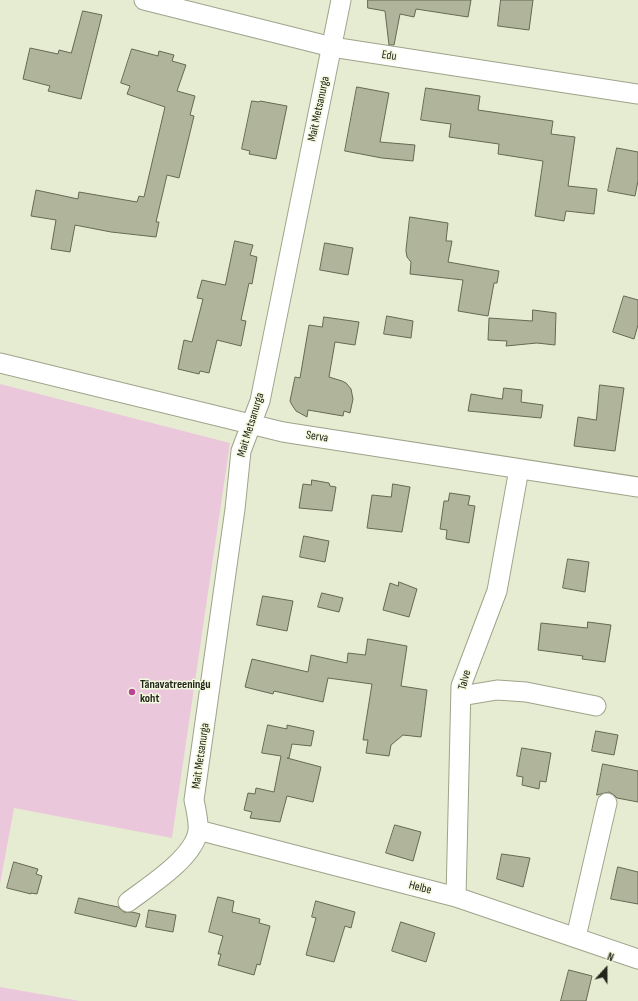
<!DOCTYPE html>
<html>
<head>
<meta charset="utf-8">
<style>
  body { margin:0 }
  #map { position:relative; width:638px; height:1001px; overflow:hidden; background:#e6ecd1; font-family:"Sofia Sans Condensed",sans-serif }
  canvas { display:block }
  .north { position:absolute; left:586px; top:949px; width:40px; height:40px; -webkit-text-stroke:3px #f3f9de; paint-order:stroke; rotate:21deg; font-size:11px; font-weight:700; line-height:16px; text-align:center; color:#23251b }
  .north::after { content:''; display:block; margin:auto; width:14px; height:18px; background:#23251b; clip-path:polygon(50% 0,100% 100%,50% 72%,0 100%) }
</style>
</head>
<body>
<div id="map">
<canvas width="638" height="1001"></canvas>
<div class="north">N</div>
</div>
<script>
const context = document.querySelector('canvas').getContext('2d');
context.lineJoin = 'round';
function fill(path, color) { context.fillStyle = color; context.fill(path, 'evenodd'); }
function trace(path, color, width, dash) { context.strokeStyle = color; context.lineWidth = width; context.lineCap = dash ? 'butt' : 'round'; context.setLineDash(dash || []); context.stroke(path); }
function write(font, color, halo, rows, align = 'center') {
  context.font = font + ' "Sofia Sans Condensed",sans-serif'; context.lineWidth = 3; context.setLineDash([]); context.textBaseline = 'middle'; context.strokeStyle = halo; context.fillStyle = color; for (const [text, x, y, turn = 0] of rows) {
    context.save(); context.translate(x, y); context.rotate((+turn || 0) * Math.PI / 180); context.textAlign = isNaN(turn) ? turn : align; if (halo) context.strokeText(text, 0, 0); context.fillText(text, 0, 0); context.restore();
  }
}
const green = new Path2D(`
  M0,384l230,59 -58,395 -158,-30 -14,76z
  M0,987l80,14h-80z`);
const building = new Path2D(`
  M368,0h103l-3,17 -52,-8 -2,8 -14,-3 -6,31h-5l-4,-34 -17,-3z
  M501,0h32l-4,30 -31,-4z
  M83,11l19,4 -21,84 -33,-8 2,-5 -27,-7 7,-31 28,6 1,-4 12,3z
  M132,49l26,7 1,-5 15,4 -2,6 14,4 -9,26 18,5 -5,19 4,1 -15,62 -12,-3 -11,47h3l-3,15 -45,-5 -36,-7 -5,27 -19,-3 5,-29 -25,-4 5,-26 42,9 1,-7 58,10 2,-6 5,1 21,-90 -38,-13 3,-8 -9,-3z
  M357,87l32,6 -9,49 35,3 -2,16 -31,-3 -37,-7z
  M426,88l54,8 -2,14 75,11 -2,13 24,3 -7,49 29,3 -3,25 -28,-3 -2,10 -29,-5 8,-55 -45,-7 1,-10 -50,-7 2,-13 -30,-4z
  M252,101l7,1 1,-1 27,5 -11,53 -27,-5 1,-3 -8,-2z
  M617,148l21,4v29l-3,15 -27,-5z
  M410,217l38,6 -2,18h6l-4,21 51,9 -2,12h-3l-6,33 -30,-5 5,-31 -53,-6 1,-12 -4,-5 -1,-6z
  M235,241l18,4 -3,10 7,2 -5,27 -3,-1 -8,37 5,1 -5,25 -24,-6 -8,33 -9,-2 -1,3 -21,-5 6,-29 8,2 11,-43 -6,-1 5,-18 23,5z
  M325,243l28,5 -5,27 -28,-5z
  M624,296l14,4v25l-4,14 -21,-7z
  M533,310l23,3 -1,32 -18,-2 -31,3 1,-5 -19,-1 1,-22 43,3z
  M387,316l26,5 -2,17 -27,-4z
  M324,317l35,5 -4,23 -20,-3 -6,35 13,4 4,2 5,6 2,10 -3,14 -6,-2 -1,5 -35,-6 -1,7 -11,-6 -4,-6 -2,-4 5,-24 5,1 9,-53 13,2z
  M600,385l24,3 -9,63 -41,-5 4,-29 18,3z
  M504,388l18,2 -1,12 22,3 -2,13 -73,-7 3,-17 31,5z
  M312,480l17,3 1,3 6,1 -4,24 -33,-3 4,-24 8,1z
  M393,484l17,3 -8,45 -35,-4 5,-33 19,2z
  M450,493l20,3 -2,9 7,1 -6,37 -23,-4 1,-9 -7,-1 4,-28h4z
  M304,536l25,5 -4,21 -25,-5z
  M568,559l21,3 -4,30 -22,-4z
  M399,582l18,7 -8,28 -26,-7 7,-27 8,3z
  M322,593l21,5 -4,14 -21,-5z
  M263,596l30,5 -6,30 -30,-6z
  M588,622l23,3 -6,37 -23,-3 1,-3 -45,-6 3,-27 46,5z
  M368,639l39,7 -6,40 26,4 -6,47 -18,-2 -12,10 -2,11 -23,-3 2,-13h-5l9,-56 -44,-6 -5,24 -49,-11 -1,3 -28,-7 7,-28 56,13 3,-17 36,8 1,-10 17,2z
  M268,725l19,4v-4l27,6 -3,15 -19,-2 -3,14h-2l34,9 -8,35 -26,-6 -7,26 -30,-4 2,-6 -8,-2 4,-17 7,1 1,-6 18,4 7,-36 -19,-3z
  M596,731l22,4 -4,20 -22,-4z
  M522,748l29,5 -5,29 -6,-1 -1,8 -17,-4 1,-8 -6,-1z
  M603,764l35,7v31l-21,-4 -3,-3 -5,-3 -12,3z
  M395,825l26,7 -8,29 -27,-8z
  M502,854l28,4 -7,29 -26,-8z
  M14,862l24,7 -2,5 6,2 -5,18 -6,-1v1l-24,-6z
  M618,867l20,5v32l-27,-5z
  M218,897l16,4 -2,11 28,7 -1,4 11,3 -10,39 -3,-1 -3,11 -36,-10 3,-11h-3l5,-18 -14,-4z
  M79,898l25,6 14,3 6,5h8l8,2 -4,13 -61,-14z
  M316,901l39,11 -4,16 -6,-2 -11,36 -28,-7 10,-37 -4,-1z
  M149,910l27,5 -3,17 -27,-5z
  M401,922l34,11 -9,29 -34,-11z
  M569,970l23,6 -6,25h-25z`);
const minor = new Path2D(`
  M144,0l188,47 306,47
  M0,363l283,69 355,55
  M461,696l36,-6 29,2 70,14
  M198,830l258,67 182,62
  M456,897l5,-211 36,-95 22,-122
  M128,902c21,-16 66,-44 70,-71 1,-8 -2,-22 -4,-31l41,-291 6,-58 19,-50 81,-401
  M576,937l31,-134`);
const markers = [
  [132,692,4,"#bb4397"]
];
const streetNames = [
  ["Edu",389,56,9],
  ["Mait Metsanurga",319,109,-78],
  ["Mait Metsanurga",251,425,-73],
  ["Serva",317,437,9],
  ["Talve",465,680,-75],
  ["Mait Metsanurga",201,756,-82],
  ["Helbe",420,888,15]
];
const poiNames = [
  ["Tänavatreeningu",140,685],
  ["koht",140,699]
];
fill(green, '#ebc7dc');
fill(building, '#afb49b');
trace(building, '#646952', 1);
trace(minor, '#9ea38a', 21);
trace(minor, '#fff', 19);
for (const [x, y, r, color] of markers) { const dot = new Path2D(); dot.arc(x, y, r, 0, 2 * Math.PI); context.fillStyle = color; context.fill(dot); trace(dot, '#f3f9de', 1.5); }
write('12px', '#23251b', '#f3f9de', streetNames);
write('bold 12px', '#23251b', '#f3f9de', poiNames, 'left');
</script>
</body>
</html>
